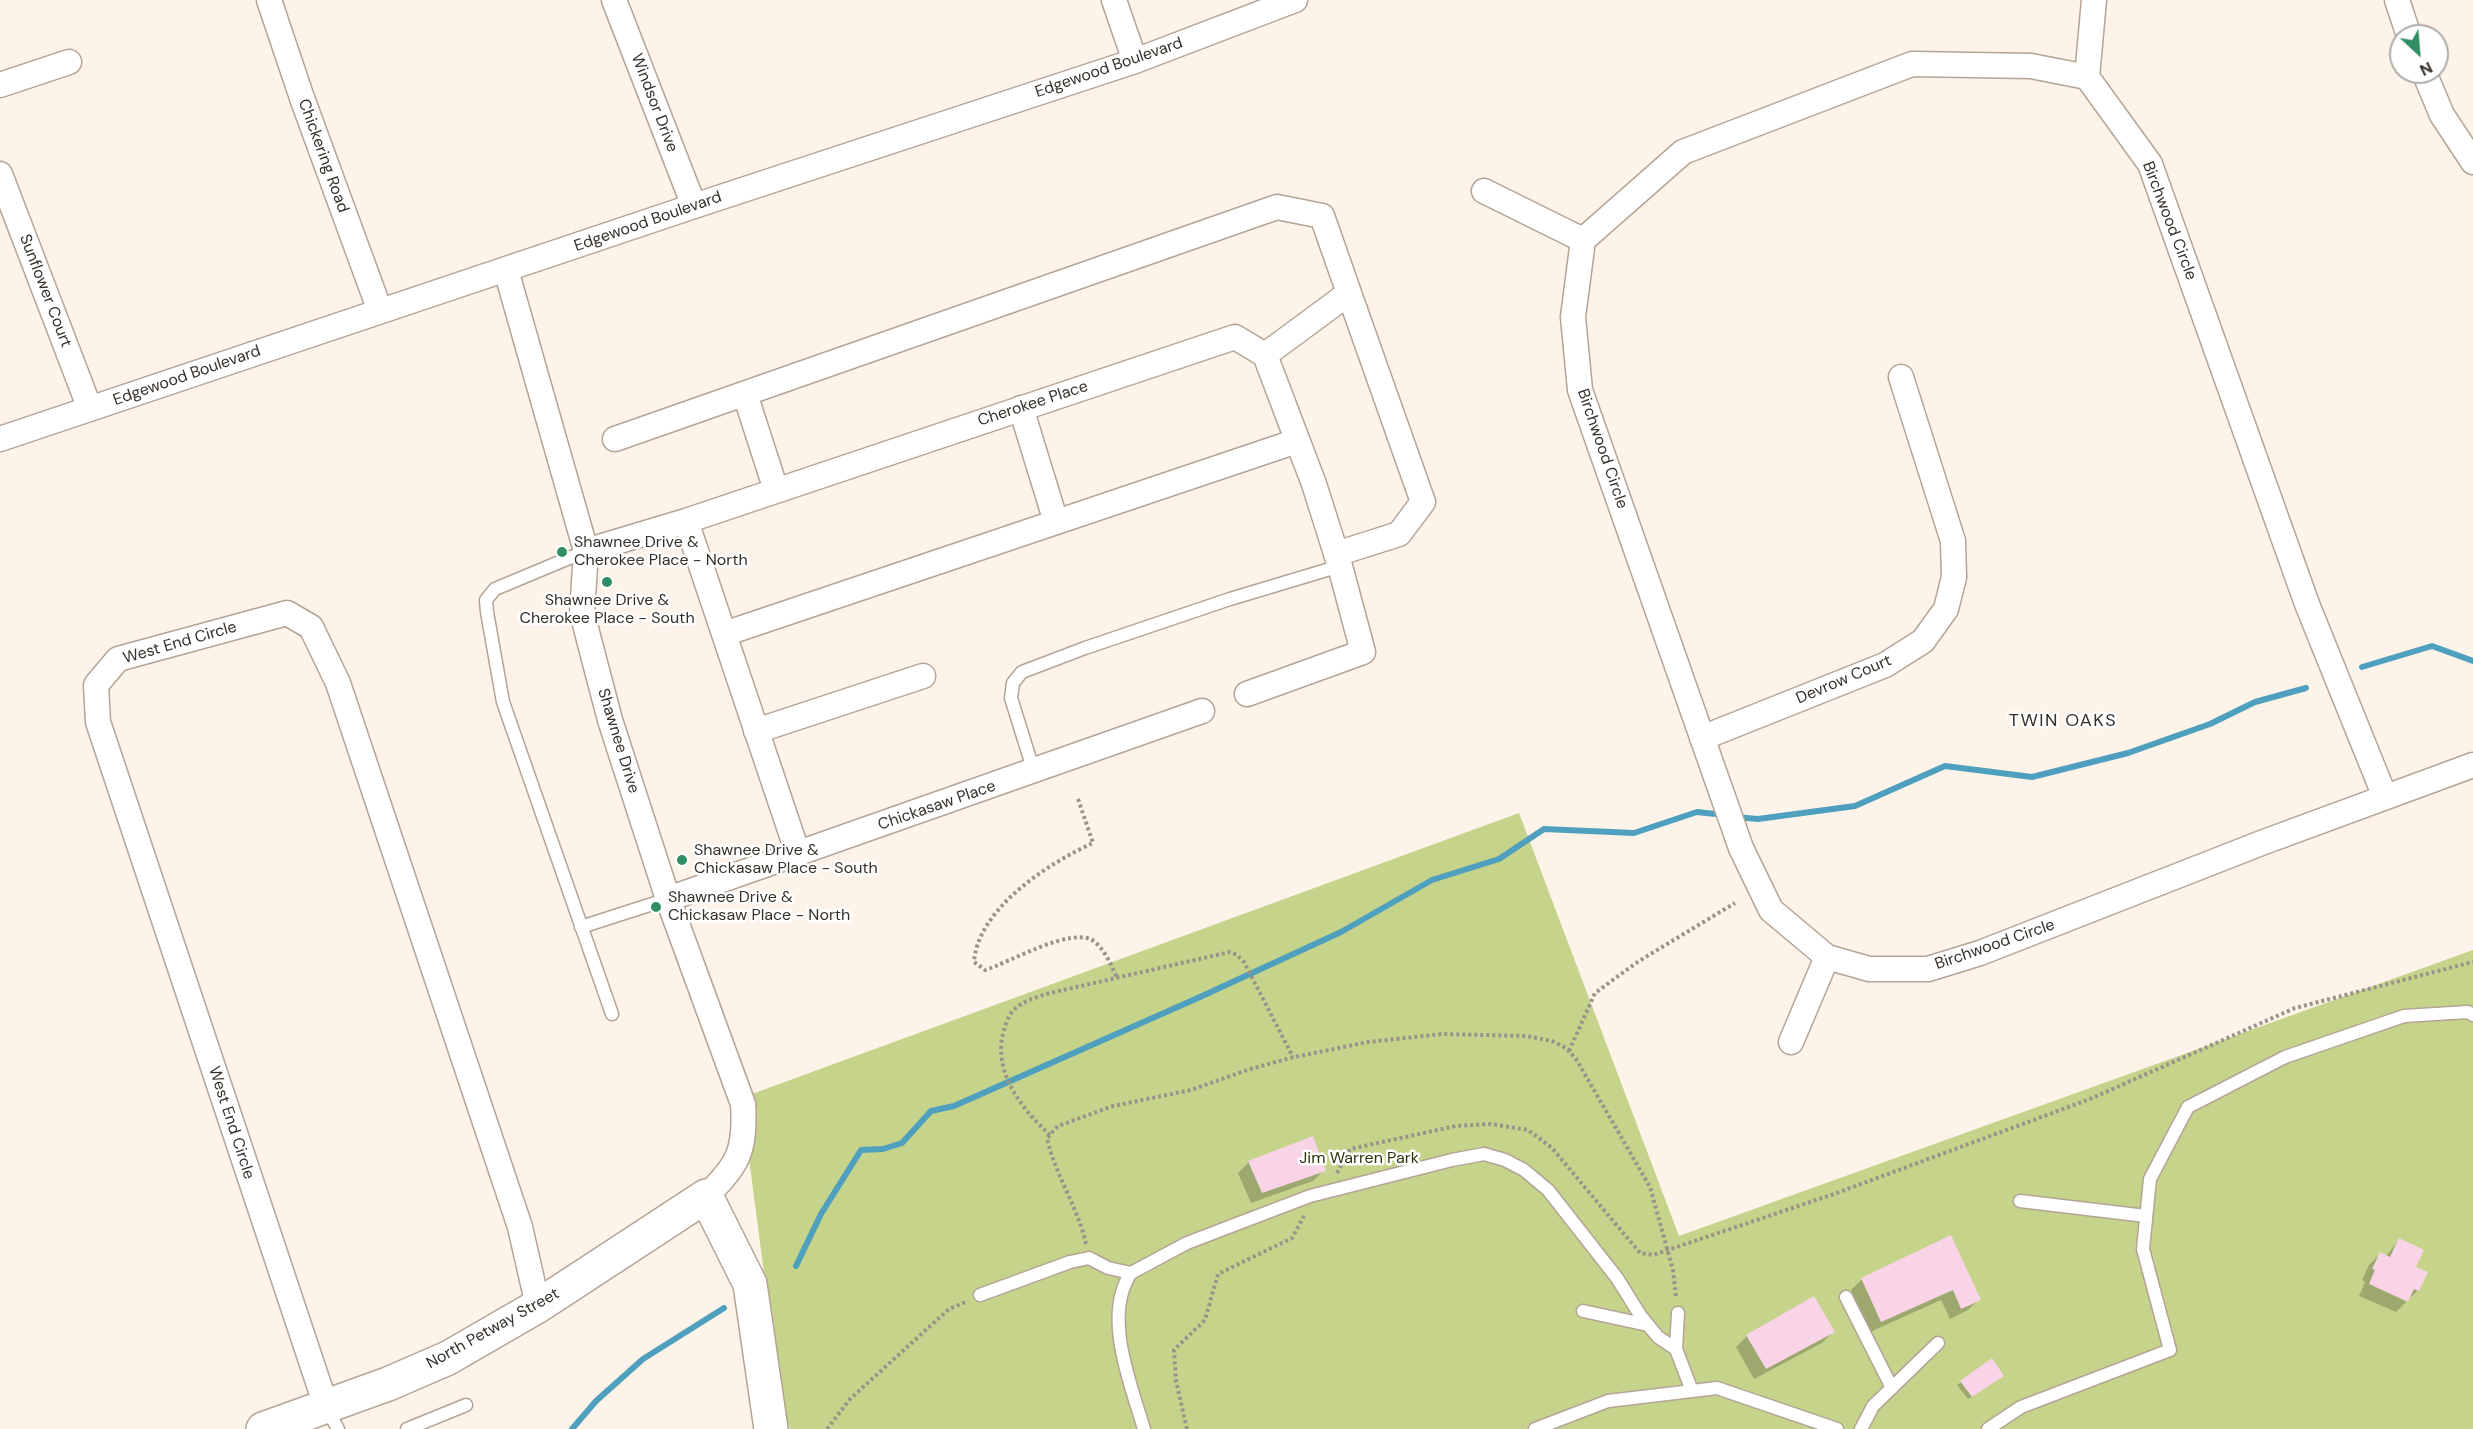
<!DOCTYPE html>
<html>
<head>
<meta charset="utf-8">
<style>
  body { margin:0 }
  #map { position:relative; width:2473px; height:1429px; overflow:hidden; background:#fef3e9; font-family:"DM Sans",sans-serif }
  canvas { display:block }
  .north { position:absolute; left:2389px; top:24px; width:60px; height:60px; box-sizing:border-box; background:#fff; border:2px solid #aeaca9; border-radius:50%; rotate:154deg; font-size:16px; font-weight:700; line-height:24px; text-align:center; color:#352f29 }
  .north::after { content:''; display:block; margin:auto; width:21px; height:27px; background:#318d64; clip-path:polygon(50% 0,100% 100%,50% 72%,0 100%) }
</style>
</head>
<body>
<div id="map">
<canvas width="2473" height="1429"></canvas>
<div class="north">N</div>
</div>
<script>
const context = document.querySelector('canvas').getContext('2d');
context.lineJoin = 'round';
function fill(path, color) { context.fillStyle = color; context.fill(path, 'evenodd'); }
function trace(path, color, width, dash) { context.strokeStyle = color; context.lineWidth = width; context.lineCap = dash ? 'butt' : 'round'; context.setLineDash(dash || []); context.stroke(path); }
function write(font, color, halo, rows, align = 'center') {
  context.font = font + ' "DM Sans",sans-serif'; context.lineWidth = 5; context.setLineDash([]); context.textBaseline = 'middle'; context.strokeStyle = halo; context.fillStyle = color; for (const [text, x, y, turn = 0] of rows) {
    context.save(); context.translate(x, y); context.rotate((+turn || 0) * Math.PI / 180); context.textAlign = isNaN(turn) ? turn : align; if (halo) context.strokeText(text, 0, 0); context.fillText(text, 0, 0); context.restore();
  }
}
const green = new Path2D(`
  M1519,813l160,423 794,-286v479h-1683l-9,-26 -40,-305z`);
const shadow = new Path2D(`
  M1249,1162l75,8 -11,11 -62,22 -13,-30z
  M1950,1237l29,62 -11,11 -18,9 -9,-19 -71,32 -19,-42 11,-11z
  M2399,1240l16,28 11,5 -9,18 -21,21 -37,-16 6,-14 -3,-2 7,-15 11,-11 6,2z
  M1833,1332l-11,11 -68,36 -18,-32 11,-11z
  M1992,1360l7,19 -31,20 -11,-14z`);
const stream = new Path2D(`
  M2362,667l70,-21 41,15
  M1735,817l23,2 97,-13 90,-40 87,11 96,-24 82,-29 45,-22 51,-14
  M796,1266l25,-52 40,-64 22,-1 19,-6 29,-32 23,-5 246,-109 141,-65 91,-52 67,-21 45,-30 90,4 63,-21 28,3
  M572,1429l24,-28 47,-42 81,-51`);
const building = new Path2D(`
  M1313,1136l13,35 -64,22 -14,-32z
  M1951,1235l30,65 -20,9 -8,-19 -72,32 -20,-44z
  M2399,1238l25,12 -8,17 12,5 -9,19 -5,-2 -6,13 -39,-18 6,-14 -3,-1 8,-17 10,5z
  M1814,1296l21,36 -69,37 -20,-34z
  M1992,1358l12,18 -32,21 -12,-16z`);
const path = new Path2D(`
  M1078,799l15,44c-44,20 -115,65 -119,119l11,8c24,-7 89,-46 110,-28 11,10 16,23 22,36
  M1569,1051l26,-58 44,-32 96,-58
  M1050,1135c-27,-25 -54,-58 -48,-97 2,-8 5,-20 10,-26 9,-11 25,-15 38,-19l180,-41 7,3 7,7 49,95
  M1337,1173l13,-24 106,-23 35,-2 37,6 24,18 88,105 13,2 181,-61 256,-95 205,-91 178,-46
  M1086,1244c-8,-37 -31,-69 -39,-106l11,-12 55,-20 78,-16 56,-20 43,-12 78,-16 74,-8 84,2 26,5 14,7 10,11 74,128 23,83 3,27
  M827,1429l23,-30 99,-90 19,-8
  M1187,1429l-11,-48 -2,-31 31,-30 13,-46 74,-36 12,-22`);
const lane = new Path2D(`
  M586,551l-91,38 -9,11 1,12 16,90 109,312
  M1034,772l-23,-74 2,-15 9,-11 63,-24 145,-49 110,-33
  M581,927l87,-28
  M2020,1201l126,15
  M980,1295l90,-33 19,-4 19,10 23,5
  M1846,1297l46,91
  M1583,1311l65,14
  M1676,1349l2,-36
  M326,1407l12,22
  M407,1429l59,-24
  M1144,1429c-13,-44 -42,-114 -13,-156l56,-30 123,-47 142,-36 32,-6 21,6 19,10 24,20 69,88 23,37 18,22 18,12 16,42
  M1535,1429l73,-28 109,-13 120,41
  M1861,1429l12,-23 65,-63
  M1988,1429l33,-22 149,-57 -27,-101 7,-70 38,-72 97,-50 119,-41 64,-4 5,3`);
const street = new Path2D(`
  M269,0l33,98 78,213
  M614,0l80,206
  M1114,0l21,61
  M2397,0l12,36
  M2424,72l18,43 31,47
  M2087,77l7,-77
  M0,85l69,-23
  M0,174l90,235
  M1484,191l99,49
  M506,270l80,281 -4,62 28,107 58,179 75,205c3,45 -4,61 -37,92
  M745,394l31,96
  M1021,408l35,114
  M0,439l694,-233 441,-145 160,-61
  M615,439l662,-232 45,9 27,77 -84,62
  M686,521l38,113 573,-193
  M586,551l100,-30 549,-184 30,18 49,129 26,82 23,86 -116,42
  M1336,554l63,-20 24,-32 -74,-209
  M724,634l74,220
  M756,731l167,-55
  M1702,738l183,-73 38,-24 23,-32 8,-32 -1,-36 -52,-164
  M2385,797l-78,-193 -157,-440 -63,-87 -56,-11 -119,-2 -229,88 -100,88 -10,77 7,73 161,458 30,62 56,47 42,12h59l52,-16 284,-111 209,-77
  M668,899l534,-188
  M1791,1042l36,-85
  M326,1406l-228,-684 -2,-37 22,-26 169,-46 24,14 27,56 182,544 18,79`);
const secondary = new Path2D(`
  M263,1429l125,-45 60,-26 90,-52 168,-110 44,88 21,145`);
const markers = [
  [562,552,6,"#318d64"],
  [607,582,6,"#318d64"],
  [682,860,6,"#318d64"],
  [656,907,6,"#318d64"]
];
const streetNames = [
  ["Edgewood Boulevard",1109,68,-19],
  ["Windsor Drive",654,103,69],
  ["Chickering Road",323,156,70],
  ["Birchwood Circle",2169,221,69],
  ["Edgewood Boulevard",648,222,-19],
  ["Sunflower Court",45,291,69],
  ["Edgewood Boulevard",187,376,-19],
  ["Cherokee Place",1033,404,-18],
  ["Birchwood Circle",1602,449,71],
  ["West End Circle",180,643,-16],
  ["Devrow Court",1844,680,-23],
  ["Shawnee Drive",618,741,73],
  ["Chickasaw Place",937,806,-19],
  ["Birchwood Circle",1995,945,-19],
  ["West End Circle",231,1123,72],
  ["North Petway Street",493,1329,-29]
];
const poiNames = [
  ["Shawnee Drive &",574,543],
  ["Cherokee Place - North",574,561],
  ["Shawnee Drive &",607,601,"center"],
  ["Cherokee Place - South",607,619,"center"],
  ["Shawnee Drive &",694,851],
  ["Chickasaw Place - South",694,869],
  ["Shawnee Drive &",668,898],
  ["Chickasaw Place - North",668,916]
];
const parkNames = [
  ["Jim Warren Park",1359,1159]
];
const neighbourhoodNames = [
  ["TWIN OAKS",2063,721]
];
fill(green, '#c5d38b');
fill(shadow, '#0003');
trace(stream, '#4fa0be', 6);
fill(building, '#f9d3e6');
trace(lane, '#b4a495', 15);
trace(street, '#b4a495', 27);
trace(secondary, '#b4a495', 36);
trace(path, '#9b938a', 4, [3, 3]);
trace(lane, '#fff', 12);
trace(street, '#fff', 24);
trace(secondary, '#fff', 33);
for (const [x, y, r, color] of markers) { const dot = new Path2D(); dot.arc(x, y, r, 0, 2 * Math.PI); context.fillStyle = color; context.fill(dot); trace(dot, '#fff', 2); }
write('16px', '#352f29', '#fff', streetNames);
write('16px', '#352f29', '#fff', poiNames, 'left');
write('16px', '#2d3309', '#fff', parkNames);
context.letterSpacing = '1.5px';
write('18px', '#352f29', '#fff', neighbourhoodNames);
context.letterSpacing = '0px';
</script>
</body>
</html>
